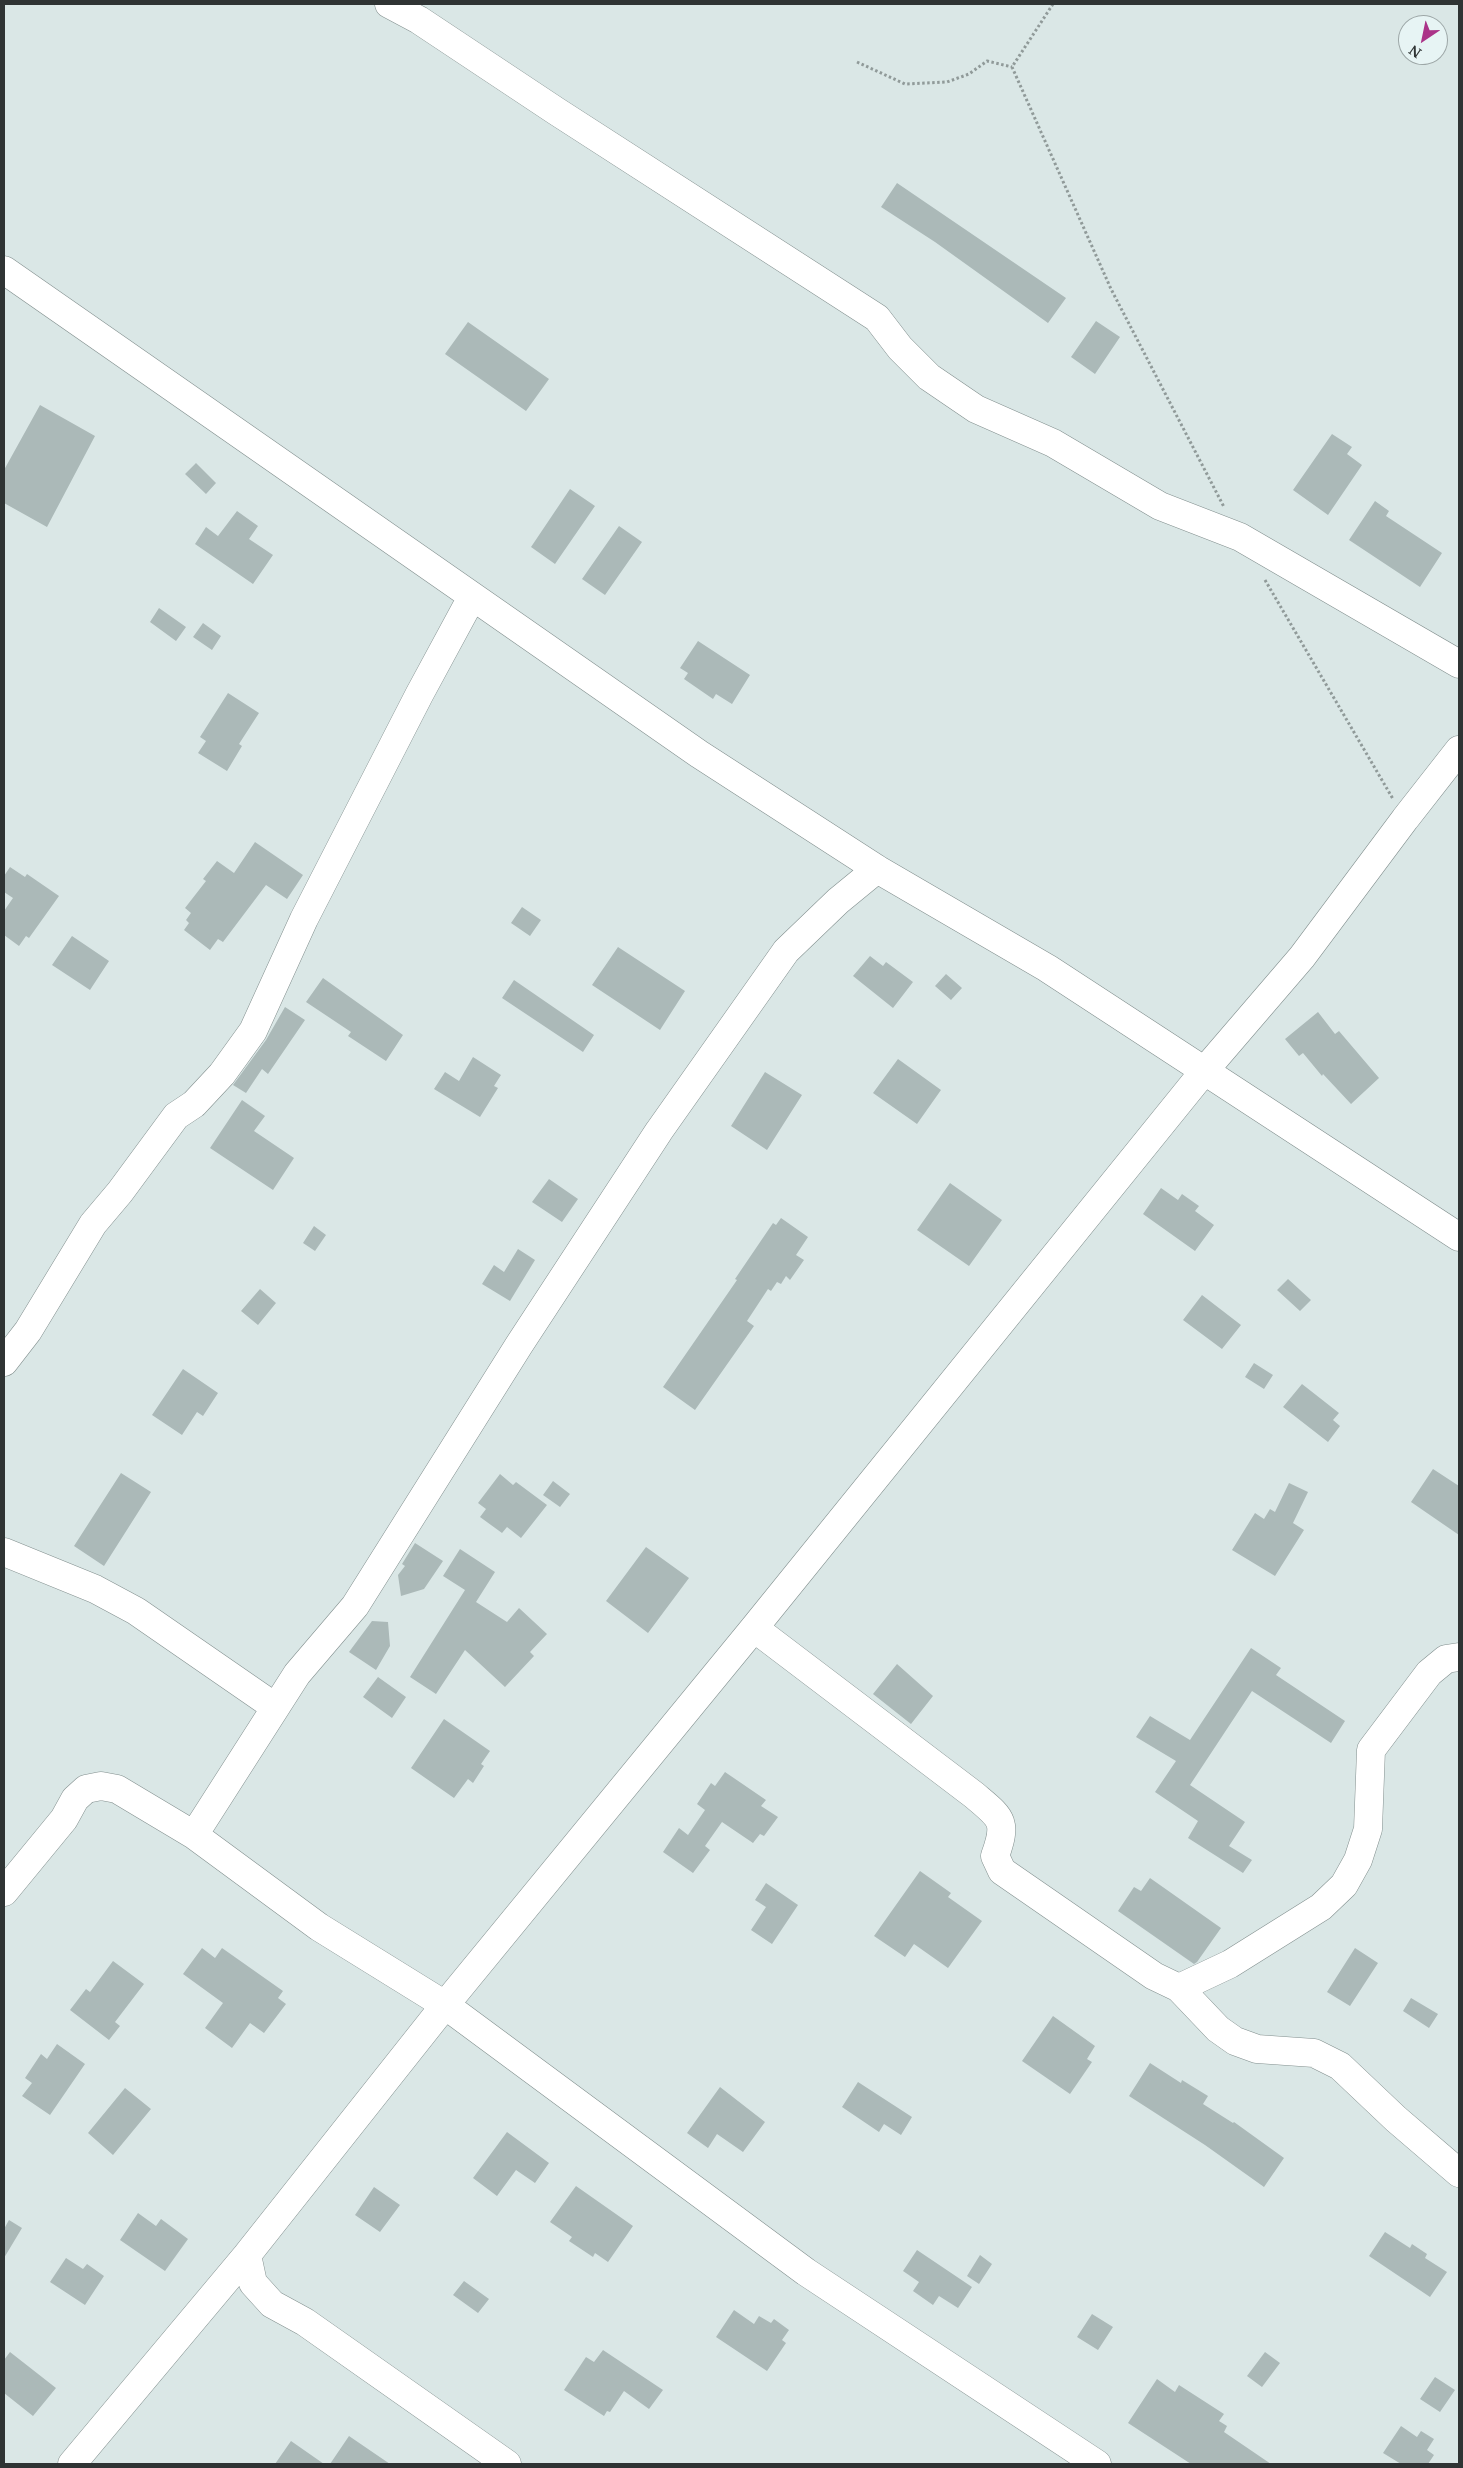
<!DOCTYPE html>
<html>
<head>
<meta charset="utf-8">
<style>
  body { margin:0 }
  #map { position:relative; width:1463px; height:2468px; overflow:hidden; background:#dae7e6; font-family:"Noto Serif",serif }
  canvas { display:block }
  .frame { position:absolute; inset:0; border:5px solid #2f3434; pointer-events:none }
  .north { position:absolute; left:1398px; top:15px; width:50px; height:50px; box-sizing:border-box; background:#e7f4f4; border:1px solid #9da7a7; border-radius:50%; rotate:214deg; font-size:14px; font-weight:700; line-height:20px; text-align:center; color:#2f3434 }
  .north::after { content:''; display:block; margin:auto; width:18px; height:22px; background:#ab3388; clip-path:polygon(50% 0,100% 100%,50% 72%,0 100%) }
</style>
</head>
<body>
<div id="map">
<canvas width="1463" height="2468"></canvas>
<div class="frame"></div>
<div class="north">N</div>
</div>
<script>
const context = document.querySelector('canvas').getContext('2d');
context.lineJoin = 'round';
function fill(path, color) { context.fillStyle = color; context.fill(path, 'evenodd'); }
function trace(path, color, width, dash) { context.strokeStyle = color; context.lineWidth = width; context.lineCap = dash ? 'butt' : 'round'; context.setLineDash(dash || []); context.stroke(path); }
const building = new Path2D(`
  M897,183l169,115 -18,25 -113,-81 -54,-35z
  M1096,321l24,16 -25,37 -24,-17z
  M468,322l81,57 -23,32 -81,-57z
  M40,405l55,31 -48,91 -43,-24v-33z
  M1332,434l20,13 -5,7 15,11 -34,50 -35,-25z
  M196,463l20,20 -10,11 -21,-20z
  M570,489l25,17 -40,58 -24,-17z
  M1375,501l14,10 -3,5 56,37 -22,34 -71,-47z
  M237,511l21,15 -9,13 24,16 -20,29 -58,-40 11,-17 12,9z
  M619,526l23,16 -37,53 -23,-16z
  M159,608l27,19 -10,14 -26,-19z
  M203,623l18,13 -9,14 -19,-13z
  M698,641l52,34 -18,29 -16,-10 -3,5 -29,-20 4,-6 -8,-5z
  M228,693l31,20 -20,31 3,2 -15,25 -29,-18 8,-12 -6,-4z
  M255,842l48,33 -16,24 -21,-14 -43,57 -5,-3 -8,11 -26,-20 5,-7 -3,-3 5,-7 -6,-5 21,-27 -3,-2 14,-18 17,12z
  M10,867l15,10 2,-3 32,22 -30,42 -3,-2 -7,10 -15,-11v-24l9,-13 -9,-6v-16z
  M522,907l19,13 -11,16 -19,-13z
  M72,936l37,25 -19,29 -38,-25z
  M618,947l67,44 -25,39 -68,-45z
  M870,956l13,10 3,-4 27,20 -20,26 -40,-32z
  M946,974l16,14 -11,12 -16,-14z
  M323,978l80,57 -17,26 -38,-25 3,-4 -45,-30z
  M514,980l80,55 -11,17 -81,-54z
  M285,1007l20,13 -37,54 -6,-5 -16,24 -13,-8 33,-45z
  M1318,1012l17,22 4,-3 40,47 -28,26 -28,-30 -1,2 -19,-23 -4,3 -14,-17z
  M473,1057l28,18 -7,11 4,2 -18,29 -46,-28 11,-17 14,9z
  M898,1059l43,31 -24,34 -44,-31z
  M765,1072l37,23 -35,55 -36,-24z
  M242,1100l23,16 -11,15 40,27 -21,32 -63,-42z
  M549,1179l29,20 -16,23 -30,-20z
  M950,1183l52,37 -33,46 -52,-36z
  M1161,1188l17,12 4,-6 17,12 -4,5 19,14 -19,26 -52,-37z
  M781,1218l27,19 -12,18 8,5 -14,20 -4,-4 -5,8 -4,-2 -6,9 -3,-2 -21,32 7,5 -59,84 -32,-23 74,-107 -2,-1 38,-56 3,2z
  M314,1226l12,9 -11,16 -12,-8z
  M518,1249l17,11 -25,41 -28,-17 12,-19 10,7z
  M1288,1279l23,21 -11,11 -23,-21z
  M260,1289l16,14 -18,22 -17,-14z
  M1202,1295l39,30 -19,24 -39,-29z
  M1254,1363l19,12 -9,14 -19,-12z
  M183,1369l35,24 -15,23 -6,-4 -15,23 -30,-20z
  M1302,1384l37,29 -6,7 7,6 -12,16 -45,-35z
  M1433,1469l26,17v49l-48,-33z
  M121,1473l30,19 -47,74 -30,-20z
  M500,1474l13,11 3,-3 31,23 -26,33 -14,-11 -5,6 -22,-16 6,-8 -8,-6z
  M553,1481l17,13 -10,13 -17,-12z
  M1289,1483l19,9 -15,31 11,7 -29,46 -43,-26 23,-37 9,6 6,-10 5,3z
  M415,1543l28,18 -19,28 -23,7 -3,-21 7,-9 -3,-2z
  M646,1547l43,31 -41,55 -42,-32z
  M460,1549l35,23 -19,30 31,20 12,-14 28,26 -17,18 4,4 -29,31 -40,-37 -29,44 -26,-17 55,-87 -22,-14z
  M372,1621l16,1 2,24 -14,24 -27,-18z
  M1251,1648l30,20 -5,7 69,46 -14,22 -79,-52 -62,94 55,37 -16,24 23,14 -9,13 -55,-35 10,-17 -43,-29 21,-31 -40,-24 14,-21 40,24z
  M897,1664l36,32 -22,28 -38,-30z
  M378,1677l28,20 -14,21 -29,-21z
  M444,1719l46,32 -9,13 3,2 -11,17 -5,-4 -14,19 -43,-30z
  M725,1772l41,28 -5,6 17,11 -14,19 -4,-2 -7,9 -31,-21 -17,24 5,4 -17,23 -30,-21 16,-24 9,7 17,-25 -8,-6 14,-21 4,3z
  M920,1871l31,22 -3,4 34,24 -34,47 -34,-24 -9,13 -31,-21z
  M1150,1878l71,50 -24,34 -3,2 -76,-53 16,-24 7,4z
  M766,1883l32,22 -26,39 -21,-14 15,-23 -11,-7z
  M202,1948l13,10 7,-10 61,43 -5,7 8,6 -22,29 -14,-10 -18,25 -27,-20 18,-25 -40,-29z
  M1355,1948l23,15 -28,43 -23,-14z
  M113,1961l31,23 -29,38 5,4 -11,14 -39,-30 16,-21 4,3z
  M1411,1998l27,16 -9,14 -26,-17z
  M1053,2016l42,30 -8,13 5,3 -22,32 -48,-33z
  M57,2044l28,20 -35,51 -28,-19 10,-13 -7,-5 16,-24 6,5z
  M1150,2063l31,20 1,-3 26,16 -5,8 30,19 1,-1 50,36 -20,29 -59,-42 -76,-49z
  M858,2082l54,35 -11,18 -17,-11 -5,8 -37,-25z
  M720,2087l45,35 -22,30 -26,-18 -9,14 -21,-15z
  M125,2088l26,21 -38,46 -25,-22z
  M507,2132l42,31 -14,20 -19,-13 -19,26 -24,-18z
  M576,2186l57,40 -25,36 -13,-9 -2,4 -24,-16 3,-4 -22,-15z
  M374,2187l26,18 -20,27 -25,-17z
  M138,2213l18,13 5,-7 27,20 -23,32 -45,-31z
  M9,2220l13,8 -18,30v-29z
  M1385,2232l25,16 2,-4 15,10 -2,4 22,14 -17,25 -61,-41z
  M917,2250l55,37 -14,21 -19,-12 -6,9 -20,-14 6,-9 -16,-11z
  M980,2255l12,9 -13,20 -12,-8z
  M66,2258l17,11 4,-5 17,12 -19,29 -35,-23z
  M464,2281l25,18 -11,14 -25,-18z
  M734,2310l20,14 5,-8 12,7 3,-4 15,11 -7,10 4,3 -19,28 -51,-34z
  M1092,2314l21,13 -15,23 -21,-13z
  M603,2350l60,40 -14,19 -25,-18 -14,21 -3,-1 -3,5 -40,-26 22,-33 8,5z
  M10,2352l46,36 -23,28 -29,-23v-33z
  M1265,2352l15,11 -18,24 -15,-11z
  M1435,2377l20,13 -15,22 -20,-13z
  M1157,2379l18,13 4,-7 45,29 -5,7 8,5 -3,6 47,32h-80l-63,-41z
  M1401,2426l16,11 4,-6 13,8 -7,11 7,5 -6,9h-27l-18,-11z
  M349,2436l41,28h-60z
  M291,2441l33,23h-49z`);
const path = new Path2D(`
  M1053,4l-41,63 99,222 113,218
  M857,62l48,22 42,-2 22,-8 18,-13 25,6
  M1265,580l128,219`);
const minor = new Path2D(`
  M389,4l30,16 137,91 321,207 23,30 29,29 47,32 77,34 107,63 80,31 219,127
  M4,270l695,484 178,115 170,99 412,269
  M4,1362l24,-31 65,-107 27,-32 56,-76 18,-12 28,-30 31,-43 51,-112 115,-224 53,-98
  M4,1552l91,37 41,22 139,96
  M754,1628l220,167c27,23 34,25 21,61l7,15 152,105 25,12 39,41 17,12 22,8 57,4 26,13 56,53 63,54
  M194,1835l103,-161 58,-68 164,-261 140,-214 127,-180 52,-50 39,-32
  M4,1892l60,-73 11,-20 11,-10 15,-3 16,3 77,46 125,92 126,78 361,267 291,192
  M1179,1988l51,-24 91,-57 23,-22 14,-25 10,-31 3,-79 58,-77 17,-14 13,-2
  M247,2255l6,28 19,21 33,18 202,142
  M72,2464l175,-209 198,-250 309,-377 451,-558 97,-113 103,-138 54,-69`);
fill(building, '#abb9b8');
trace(minor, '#828f8e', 29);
trace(path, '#909a99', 3, [2.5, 2.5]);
trace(minor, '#fff', 28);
</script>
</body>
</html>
